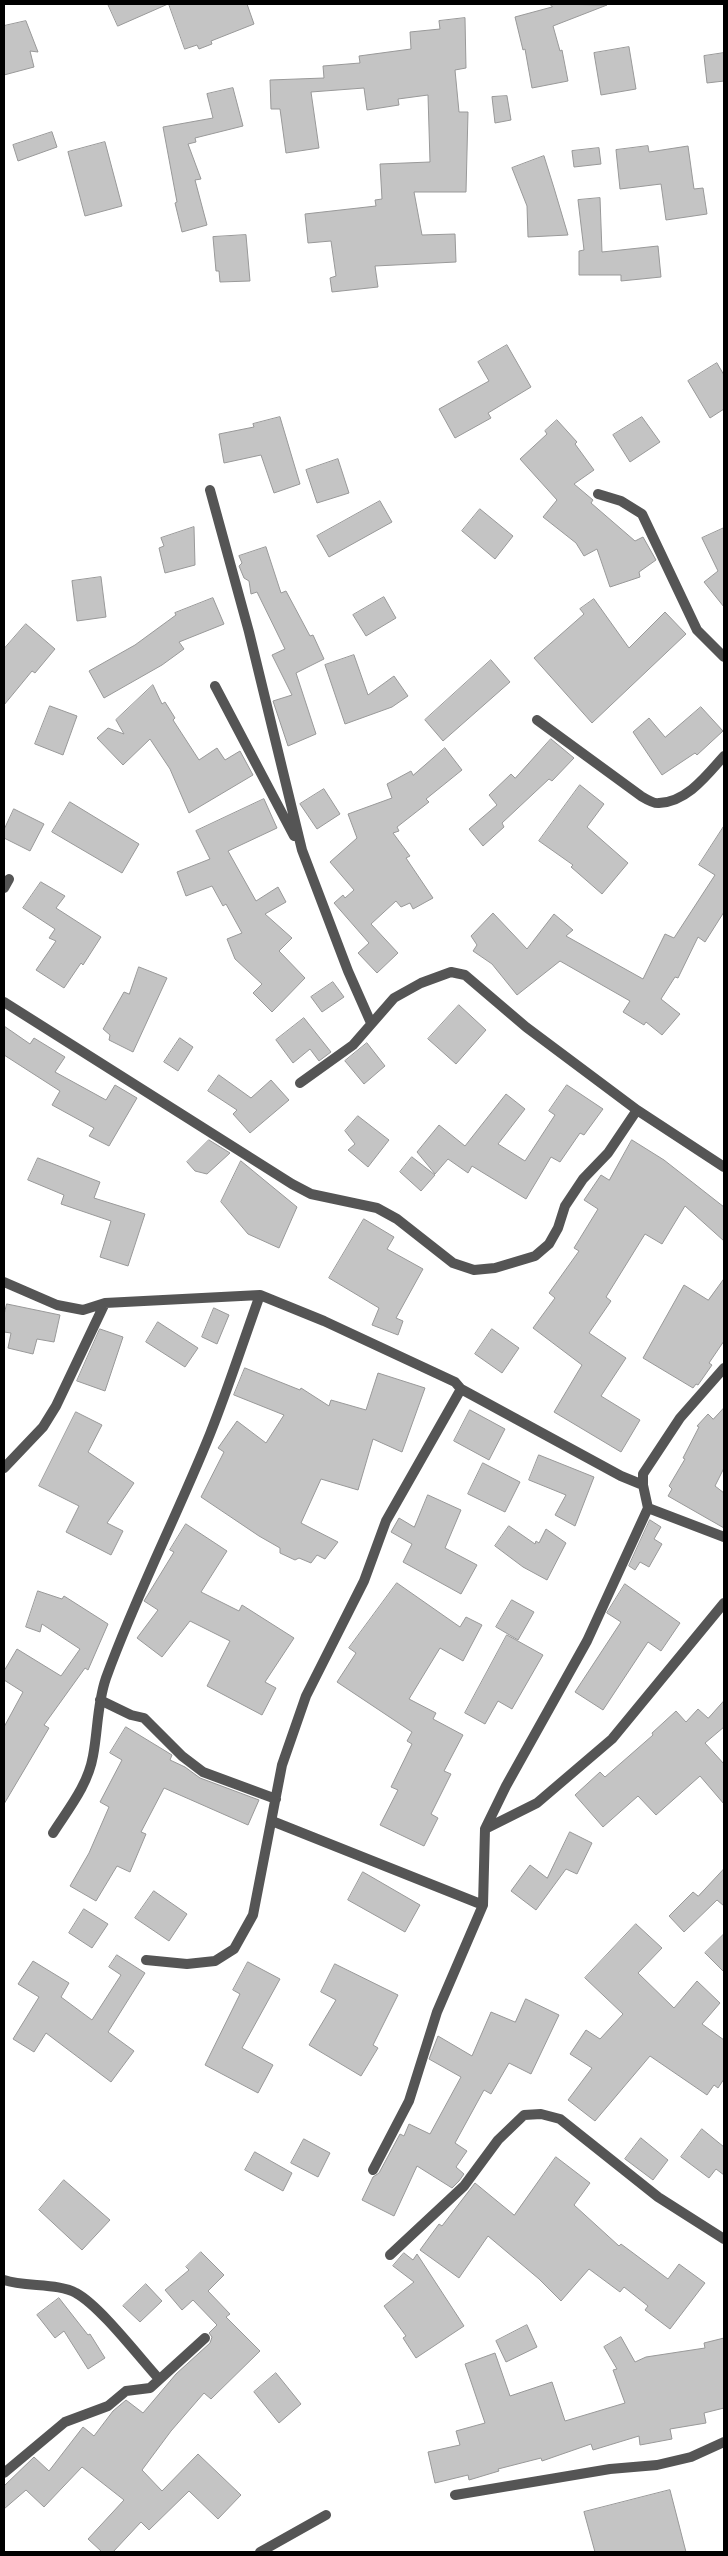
<!DOCTYPE html>
<html>
<head>
<meta charset="utf-8">
<style>
  body { margin:0 }
  #map { position:relative; width:728px; height:2556px; overflow:hidden; background:#fff; font-family:"Alegreya Sans",sans-serif }
  canvas { display:block }
  .frame { position:absolute; inset:0; border:5px solid #000; pointer-events:none }
</style>
</head>
<body>
<div id="map">
<canvas width="728" height="2556"></canvas>
<div class="frame"></div>
</div>
<script>
const context = document.querySelector('canvas').getContext('2d');
context.lineJoin = 'round';
function fill(path, color) { context.fillStyle = color; context.fill(path, 'evenodd'); }
function trace(path, color, width, dash) { context.strokeStyle = color; context.lineWidth = width; context.lineCap = dash ? 'butt' : 'round'; context.setLineDash(dash || []); context.stroke(path); }
const building = new Path2D(`
  M108,4h60l-50,22z
  M169,4h78l7,20 -43,17 1,3 -13,5 -2,-4 -12,4z
  M550,4l57,1 -54,21 7,25 2,-1 6,31 -36,7 -7,-39 -2,1 -8,-33 37,-10z
  M465,18l1,50 -11,2 4,42h9l-2,80h-52l8,43 33,-1 1,28 -81,4 3,21 -46,5 -2,-14 6,-2 -5,-35 -23,2 -3,-29 71,-8 -1,-6 7,-1 -2,-35 50,-2 -2,-67 -30,4 1,6 -32,5 -3,-22 -53,4 8,56 -33,5 -6,-44h-9l-1,-29 54,-2 -1,-12 37,-3 -1,-7 52,-7 -1,-17 30,-3 -1,-8z
  M26,21l12,31 -8,-1 4,16 -30,8v-49z
  M629,47l7,42 -35,6 -7,-42z
  M724,53v28l-17,2 -3,-27z
  M233,88l10,38 -48,12 1,4 -8,2 13,35 -6,1 12,45 -25,7 -7,-29 2,-1 -14,-75 50,-9 -6,-24z
  M507,96l4,24 -16,3 -3,-26z
  M52,132l5,15 -39,14 -5,-16z
  M105,142l17,64 -37,10 -17,-64z
  M648,146l1,6 39,-6 6,43 9,-1 4,26 -41,6 -5,-36 -41,5 -4,-39z
  M599,148l2,16 -27,3 -2,-16z
  M544,156l10,32 14,47 -40,2 -1,-31 -15,-38z
  M600,198l2,54 56,-6 3,31 -40,4v-6h-42v-24l5,-1 -6,-50z
  M246,235l4,46 -30,1 -1,-11h-3l-3,-34z
  M507,345l24,42 -43,26 3,5 -36,20 -16,-29 50,-28 -11,-19z
  M717,363l7,12v34l-14,9 -22,-37z
  M280,417l20,67 -26,9 -13,-38 -37,8 -5,-29 35,-7 -1,-3z
  M642,417l18,25 -30,20 -17,-27z
  M557,420l20,22 -2,2 19,26 -20,14 19,16 -2,3 44,38 8,-4 13,23 -17,12 1,5 -30,10 -13,-38 -13,7 -8,-13 -33,-26 14,-17 -37,-41 27,-25 -2,-3z
  M338,459l11,34 -32,10 -11,-33z
  M380,501l12,21 -63,35 -12,-21z
  M480,509l33,27 -18,23 -33,-28z
  M194,527l1,38 -30,8 -6,-25 5,-2 -3,-8z
  M724,528v79l-20,-25 14,-11 -16,-33z
  M266,547l15,46 5,-2 24,45 3,-1 11,24 -28,14 20,61 -28,12 -15,-45 19,-6 -20,-40 13,-6 -28,-57 -6,2 -2,-13 -5,-3 -5,-12 3,-3 -3,-7z
  M101,577l5,40 -29,4 -5,-40z
  M384,597l12,21 -30,18 -13,-21z
  M213,598l11,26 -45,18 5,7 -22,16 -58,33 -15,-27 46,-26 41,-30 -1,-2z
  M594,599l35,49 36,-36 21,22 -94,89 -58,-65 50,-44 -4,-5z
  M26,624l29,25 -20,24 -3,-2 -28,34v-56z
  M354,655l14,40 26,-19 14,20 -16,11 -47,17 -20,-59z
  M491,660l19,22 -67,59 -18,-21z
  M153,685l9,19 3,-2 10,16 -2,2 26,40 18,-12 8,12 15,-9 13,24 -64,38 -19,-44 -20,-30 -27,26 -26,-27 11,-10 16,6 -8,-14z
  M50,706l27,10 -14,39 -28,-11z
  M701,707l22,24 -26,24 -2,-2 -33,22 -29,-43 16,-14 16,19z
  M551,739l23,19 -22,23 -3,-2 -47,44 2,4 -21,19 -14,-17 28,-24 -8,-10 22,-21 4,4z
  M445,748l17,22 -36,29 3,3 -32,25 2,4 -6,2 17,23 -4,2 27,40 -20,11 -3,-6 -9,4 -5,-6 -25,23 27,29 -21,20 -19,-20 11,-10 -35,-40 9,-8 2,3 9,-8 -24,-28 27,-24 -9,-24 44,-16 -5,-14 24,-13 2,4z
  M580,785l24,19 -17,23 41,36 -26,31 -31,-27 2,-2 -34,-24z
  M324,789l16,25 -23,15 -17,-25z
  M264,799l13,29 -49,23 28,50 22,-14 8,15 -21,12 27,24 -13,13 26,27 -33,34 -19,-19 9,-9 -27,-25 -8,-20 15,-6 -16,-29 -3,2 -11,-20 -26,10 -9,-24 33,-13 -14,-28z
  M70,802l69,42 -17,29 -70,-41z
  M14,809l30,15 -14,27 -26,-13v-8z
  M724,826v86l-19,30 -7,-5 -20,41 -3,-1 -14,22 19,15 -18,21 -16,-13 -2,3 -21,-13 7,-11 -70,-40 -43,34 -25,-31 -19,-13 4,-6 -6,-9 22,-23 34,36 27,-35 19,16 -7,6 77,43 22,-45 9,4 41,-63 -16,-10z
  M41,882l24,14 -9,12 45,29 -18,28 -2,-2 -17,25 -28,-18 20,-29 -7,-3 6,-9 -32,-21z
  M139,967l28,11 -34,74 -24,-12 1,-5 -7,-6 21,-37 5,2z
  M333,982l11,15 -22,15 -11,-15z
  M459,1005l27,25 -30,34 -28,-25z
  M304,1018l27,34 -12,9 -9,-12 -17,14 -17,-23z
  M4,1026l26,18 4,-6 31,19 -10,15 51,28 9,-15 22,13 -28,48 -20,-10 5,-8 -42,-23 8,-14 -56,-36z
  M180,1038l13,9 -15,24 -14,-9z
  M367,1043l18,23 -21,18 -19,-23z
  M219,1075l32,23 20,-18 18,20 -39,33 -17,-19 4,-4 -29,-19z
  M567,1085l36,24 -19,26 -4,-2 -20,29 -9,-5 -25,42 -54,-33 -4,7 -20,-14 -13,15 -18,-22 22,-27 26,21 41,-52 19,15 -27,35 27,17 30,-46 -6,-4z
  M358,1116l31,24 -21,27 -20,-17 7,-6 -10,-13z
  M209,1140l21,13 -23,21 -12,-3 -8,-9z
  M632,1140l32,20 60,47v34l-39,-35 -23,38 -17,-10 -39,63 5,4 -22,32 37,25 -25,38 39,24 -19,32 -67,-40 28,-47 -49,-37 22,-30 -6,-5 30,-42 -5,-3 24,-39 -14,-9 17,-25 8,5z
  M412,1157l23,18 -14,16 -21,-19z
  M38,1158l62,24 -6,16 51,16 -17,52 -28,-9 11,-36 -50,-17 3,-9 -36,-15z
  M241,1161l56,46 -18,41 -31,-14 -27,-32z
  M364,1219l30,18 -7,12 36,20 -27,49 7,3 -5,14 -26,-10 7,-17 -50,-30z
  M724,1279v62l-15,22 3,2 -14,20 -2,-1 -3,4 -50,-30 41,-73 24,15z
  M7,1304l53,11 -6,27 -17,-3 -4,15 -25,-6 3,-15 -7,-1v-17z
  M214,1308l15,7 -12,29 -15,-7z
  M158,1322l40,26 -13,19 -39,-25z
  M100,1329l23,8 -18,54 -28,-10z
  M492,1329l27,19 -17,25 -27,-19z
  M245,1368l55,22 1,-2 28,18 2,-6 35,10 12,-37 47,15 -23,64 -29,-13 -15,51 -37,-11 -20,44 37,19 -13,17 -8,-4 -6,8 -12,-5 -4,2 -15,-7v-5l-21,-12 -58,-39 23,-45 -6,-4 19,-27 29,22 18,-28 -50,-20z
  M724,1408v60l-9,18 9,7v35l-56,-32 4,-7 -3,-3 16,-27 -2,-1 16,-31 -2,-1 11,-12 5,5z
  M470,1410l35,19 -16,31 -35,-19z
  M76,1412l26,13 -14,27 46,31 -27,40 16,8 -12,24 -45,-23 13,-26 -40,-20z
  M539,1455l55,22 -19,49 -20,-11 11,-20 -37,-15z
  M483,1463l37,19 -15,30 -37,-18z
  M428,1495l33,15 -16,38 32,17 -16,29 -58,-32 9,-18 -21,-12 8,-14 15,9z
  M650,1520l11,7 -7,12 8,5 -13,23 -9,-5 -5,8 -6,-4z
  M186,1524l41,27 -26,41 38,19 3,-6 52,33 -29,44 11,6 -14,27 -55,-29 23,-45 -40,-20 -28,36 -25,-19 21,-28 -14,-9 30,-49 -4,-2z
  M509,1526l26,18 1,-3 3,2 7,-14 20,14 -19,37 -24,-13 -28,-21z
  M397,1583l63,44 6,-10 16,8 -19,36 -23,-13 -31,51 27,14 -3,6 30,16 -19,36 7,3 -20,40 7,4 -14,28 -44,-21 18,-35 -7,-3 21,-43 -5,-3 5,-9 -75,-50 19,-29 -7,-5z
  M625,1584l55,39 -19,28 -13,-9 -45,68 -28,-18 46,-70 -14,-9z
  M38,1591l24,8 2,-3 44,28 -20,46 -3,-2 -41,57 5,3 -45,76v-77l19,-35 -19,-12v-9l13,-22 44,27 19,-27 -38,-25 -2,8 -14,-5z
  M512,1600l22,12 -16,28 -22,-13z
  M507,1635l36,20 -31,54 -14,-8 -13,23 -20,-11z
  M724,1701v26l-19,16 19,21v40l-24,-28 -44,39 -18,-19 -35,31 -28,-32 25,-23 5,5 48,-42 -1,-2 24,-22 10,11 12,-13 10,9z
  M126,1727l46,28 -2,5 15,7 15,11 59,22 -11,25 -84,-37 -23,44 5,2 -16,38 -13,-6 -21,35 -26,-15 19,-33 20,-46 -9,-5 22,-42 -12,-7z
  M570,1832l22,11 -15,31 -11,-5 -30,41 -25,-19 19,-26 17,13z
  M724,1869v37l-7,-6 -33,32 -15,-16 24,-24 5,4z
  M363,1872l57,33 -15,27 -57,-32z
  M154,1891l33,23 -18,27 -34,-23z
  M84,1909l24,15 -16,24 -23,-15z
  M636,1924l26,24 -24,25 36,35 23,-27 23,22 -18,21 22,16v39l-6,9 -4,-3 -7,10 -57,-39 -55,65 -27,-21 24,-32 -22,-14 16,-24 14,9 23,-25 -38,-36z
  M724,1934v38l-19,-19z
  M117,1955l28,18 -37,59 26,19 -23,31 -65,-49 -12,19 -21,-13 26,-42 -21,-13 15,-23 36,22 -8,14 31,23 29,-45 -12,-8z
  M248,1962l32,17 -38,69 31,17 -15,28 -53,-28 35,-71 -7,-4z
  M335,1964l63,31 -25,50 5,3 -17,28 -52,-31 27,-45 -15,-8z
  M526,1999l33,16 -28,59 -22,-11 -18,31 -7,-4 -29,53 12,8 -11,16 8,7 -5,7 -7,7 -35,-22 -23,50 -32,-16 11,-23 6,-4 21,-39 4,2 5,-12 21,10 31,-57 -32,-18 9,-23 34,20 19,-44 24,10z
  M702,2129l22,18v28l-8,-6 -7,9 -28,-21z
  M641,2138l27,22 -15,20 -28,-21z
  M304,2139l26,14 -12,24 -27,-14z
  M255,2152l37,21 -9,18 -38,-21z
  M556,2157l34,26 -16,22 45,41 2,-2 47,35 11,-15 26,19 -35,46 -25,-19 3,-4 -24,-19 -4,5 -31,-23 -28,32 -22,-22 -51,-43 -29,42 -39,-28 19,-26 3,2 33,-43 39,32z
  M64,2180l46,40 -28,30 -43,-40z
  M201,2252l23,23 -16,16 22,23 -4,3 34,34 -49,48 -7,-6 -33,38 -29,39 20,21 36,-37 43,41 -23,24 -29,-28 -40,39 -8,-8 -28,30h-11l-14,-13 36,-39 -42,-33 -38,40 -18,-17 -22,19v-23l30,-29 15,14 34,-44 11,9 19,-25 13,-11 17,13 33,-39 34,-31 2,-6 -3,-4 8,-8 -24,-25 -11,10 -17,-20 24,-20 -3,-3z
  M404,2253l9,7 4,-6 47,72 -48,32 -13,-20 3,-2 -22,-30 30,-24 -21,-16z
  M146,2284l16,17 -22,21 -17,-16z
  M59,2298l29,37 2,-1 15,24 -17,11 -24,-38 -9,7 -18,-23z
  M527,2325l10,22 -31,15 -10,-21z
  M621,2337l14,25 11,-5 59,-9 -1,-5 20,-5v70l-20,5 2,10 -36,6 2,10 -32,6 -1,-9 -46,14 -2,-6 -49,17 -1,-3 -43,11 1,2 -30,9 -1,-5 -33,8 -7,-31 32,-7 -4,-14 29,-8 -20,-59 30,-11 15,43 42,-14 13,39 60,-18 -12,-33 4,-1 -13,-22z
  M276,2373l25,31 -22,19 -25,-31z
  M670,2490l16,62h-91l-11,-40z`);
const street = new Path2D(`
  M210,490l39,142 53,218 46,121 23,52
  M598,494l23,7 21,13 55,116 27,27
  M215,686l79,150
  M537,720l104,76c5,3 13,8 18,7 28,-1 48,-28 65,-47
  M4,888l5,-9
  M4,1002l288,182 19,10 66,14 20,11 56,44 21,7 21,-2 40,-12 14,-12 9,-16 7,-22 18,-27 25,-26 29,-43
  M300,1083l53,-38 41,-47 27,-15 30,-11 14,3 61,52 111,83 87,57
  M4,1282l53,23 26,5 22,-7 155,-8 64,26 131,61 6,7 160,87 22,9
  M4,1468l39,-41 13,-21 49,-103
  M648,1508l76,29
  M100,1700l31,15 13,3 38,38 21,16 73,27
  M272,1821l211,84
  M485,1829l52,-26 75,-64 112,-136
  M53,1833c16,-25 35,-48 40,-77 5,-26 4,-52 13,-78 30,-83 71,-162 104,-244 18,-45 33,-92 50,-139
  M146,1960l41,4 28,-3 19,-12 19,-34 29,-150 24,-69 58,-115 22,-60 75,-132
  M373,2170l36,-69 28,-89 46,-107 2,-76 21,-43 81,-145 61,-133 -5,-23v-11l37,-56 44,-50
  M390,2255l74,-69 34,-46 26,-25 17,-1 19,5 98,78 66,42
  M4,2280c21,7 55,3 72,13 24,13 63,64 83,86
  M4,2473l61,-51 43,-16 18,-15 24,-3 55,-50
  M455,2495l155,-26 47,-4 34,-8 33,-15
  M260,2552l66,-37`);
fill(building, '#c4c4c4');
trace(building, '#999', 1);
trace(street, '#555', 10);
</script>
</body>
</html>
